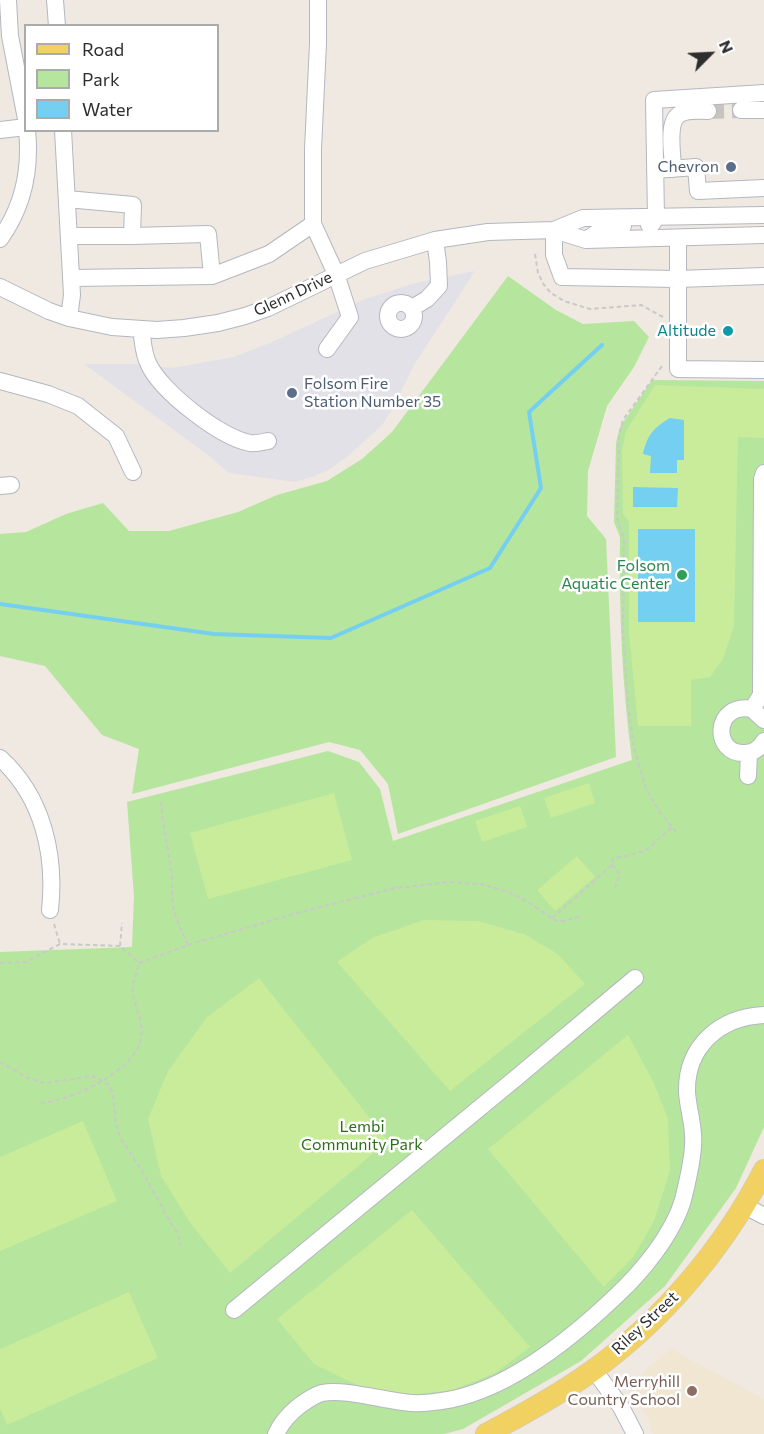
<!DOCTYPE html>
<html>
<head>
<meta charset="utf-8">
<style>
  body { margin:0 }
  #map { position:relative; width:764px; height:1434px; overflow:hidden; background:#efe9e1; font-family:Commissioner,sans-serif }
  canvas { display:block }
  .legend { position:absolute; left:24px; top:24px; width:195px; height:108px; box-sizing:border-box; background:#fff; border:2px solid #ababab; margin:0; padding:8px 10px; list-style:none; font-size:18px; color:#2e2e2e }
  .legend li { display:flex; align-items:center; gap:12px; height:30px }
  .legend b { width:30px; border:2px solid #ababab }
  .north { position:absolute; left:680px; top:24px; width:60px; height:60px; -webkit-text-stroke:4px #fff; paint-order:stroke; rotate:66deg; font-size:16px; font-weight:700; line-height:24px; text-align:center; color:#2e2e2e }
  .north::after { content:''; display:block; margin:auto; width:21px; height:27px; background:#2e2e2e; clip-path:polygon(50% 0,100% 100%,50% 72%,0 100%) }
</style>
</head>
<body>
<div id="map">
<canvas width="764" height="1434"></canvas>
<ul class="legend">
<li><b style="height:8px;background:#f2d163"></b>Road</li>
<li><b style="height:16px;background:#b6e59e"></b>Park</li>
<li><b style="height:16px;background:#75cff0"></b>Water</li>
</ul>
<div class="north">N</div>
</div>
<script>
const context = document.querySelector('canvas').getContext('2d');
context.lineJoin = 'round';
function fill(path, color) { context.fillStyle = color; context.fill(path, 'evenodd'); }
function trace(path, color, width, dash) { context.strokeStyle = color; context.lineWidth = width; context.lineCap = dash ? 'butt' : 'round'; context.setLineDash(dash || []); context.stroke(path); }
function write(font, color, halo, rows, align = 'center') {
  context.font = font + ' Commissioner,sans-serif'; context.lineWidth = 5; context.setLineDash([]); context.textBaseline = 'middle'; context.strokeStyle = halo; context.fillStyle = color; for (const [text, x, y, turn = 0] of rows) {
    context.save(); context.translate(x, y); context.rotate((+turn || 0) * Math.PI / 180); context.textAlign = isNaN(turn) ? turn : align; if (halo) context.strokeText(text, 0, 0); context.fillText(text, 0, 0); context.restore();
  }
}
const industrial = new Path2D(`
  M475,271l-61,94 -22,45 -10,15 -34,31 -18,13 -18,8 -17,5 -66,-9 -21,-18 -124,-91h48l40,4 61,-11 37,-14 95,-44 54,-17z`);
const education = new Path2D(`
  M671,1349l93,50v35h-111l-3,-11 -13,-25 -3,-14 13,-15z`);
const green = new Path2D(`
  M508,276l48,34 27,14 51,-3 15,16 -15,30 -27,39 -19,65 -1,45 19,23 10,218 -218,77 -10,-50 -28,-34 -31,-8 -197,52 7,-45 -37,-14 -57,-69 -45,-10v-122l26,-2 40,-18 37,-11 26,28h40l69,-19 39,-17 50,-14 35,-22 30,-27z
  M652,380l112,1v746l-28,61 -71,98 -84,75 -118,68 -19,5h-444v-482l132,-5 2,-51 -7,-94 201,-51 31,11 21,27 13,52 239,-81c-10,-75 -13,-148 -12,-223l-6,-15 2,-79 4,-16z`);
const pitch = new Path2D(`
  M655,385l109,4v49l-26,-1 -4,189 -11,33 -13,18 -19,3v46h-53l-9,-93v-111l-6,-8 -1,-64 4,-19z
  M589,783l6,20 -44,15 -7,-20z
  M334,793l18,67 -144,39 -18,-66z
  M520,806l7,21 -45,15 -7,-21z
  M577,856l18,21 -40,34 -18,-21z
  M424,920l54,1 46,13 34,20 27,30 -135,107 -113,-129 35,-24z
  M259,978l129,163 -158,132 -39,-49 -30,-48 -13,-57 20,-48 39,-54z
  M628,1035l26,48 14,36 2,52 -16,50 -20,35 -30,31 -116,-138z
  M83,1121l34,80 -117,50v-94z
  M412,1210l118,137 -35,26 -42,17 -45,5 -49,-9 -45,-22 -37,-45z
  M129,1292l29,66 -151,67 -7,-17v-59z`);
const water = new Path2D(`
  M670,418l14,2v40h-7v13h-27l1,-17 -8,-2c4,-18 10,-26 27,-36z
  M633,487l45,1 -1,19h-44z
  M638,529h57v93h-57z`);
const stream = new Path2D(`
  M0,604l214,30 117,4 159,-70 51,-80 -12,-76 73,-67`);
const minorTunnel = new Path2D(`
  M708,111l33,-1`);
const path = new Path2D(`
  M535,254l3,19 6,12 7,8 13,8 26,8 51,-4 22,12
  M662,366l-39,54 -4,15 -2,83 7,21 -1,91 5,74 6,44 12,40 13,23 18,22
  M612,865l8,9 -5,14
  M552,918l60,-53 1,-6 32,-8 28,-25
  M54,924l6,20
  M188,945l109,-32 94,-24 57,-7 33,2 27,8 17,8 31,21h9l16,-5
  M120,946l2,-23
  M0,963l26,-1 34,-18 60,2 19,17 49,-18c-5,-11 -11,-23 -14,-35 -3,-11 -1,-21 -2,-32 -3,-27 -10,-53 -11,-79
  M0,1062l28,16 16,5 49,-7 16,9 4,9 3,31 5,14 21,32 30,54 6,8 3,12
  M41,1103c30,-2 94,-32 100,-64 3,-19 -5,-27 -8,-45 -2,-10 4,-21 6,-31`);
const minor = new Path2D(`
  M8,0l2,36 16,83
  M55,0l2,26
  M318,0v43l-5,106v75l23,50 14,43 -23,32
  M741,110h23
  M0,130l26,-3
  M63,130l9,165 -3,23
  M673,169c0,-14 -7,-48 7,-55 8,-5 19,-3 28,-3
  M655,170l41,-3 2,24 66,-3
  M67,199l66,6 -1,31h-63
  M649,225l3,-1 4,-6 -2,-118 110,-7
  M554,230l32,10 178,-5
  M554,230v25l8,22 116,2v-40
  M0,239c23,-32 31,-70 27,-109
  M586,240l18,-12 19,-2
  M212,276l57,-22 44,-30
  M764,276l-86,3v90l86,1
  M72,278l140,-2 -4,-42 -76,2
  M0,287l49,24 20,7 43,9 45,3 27,-2 34,-5 27,-7 23,-8 97,-47 70,-21 53,-8 66,-2 29,-12 181,-3
  M388 316a13 13 0 1 1 26 0a13 13 0 1 1-26 0Z
  M412,308l15,-9 12,-13 -1,-24 -3,-22
  M141,329c2,12 2,25 8,36 13,27 72,73 101,78 5,1 13,-1 18,-2
  M0,381l48,13 30,12 38,30 17,36
  M0,486l11,-1
  M752,709l9,-14 1,-216 2,-6
  M764,720l-12,-11c-39,-7 -40,46 -7,44 9,0 15,-5 19,-12
  M0,758c43,39 56,97 50,152
  M748,776l1,-23
  M745,1206l19,10
  M234,1310l282,-232 119,-100
  M594,1370l27,37 14,27
  M276,1434c5,-11 13,-20 23,-28 7,-5 15,-11 23,-13 23,-5 66,9 90,10 13,1 29,-2 41,-4 60,-13 120,-62 163,-103 26,-24 57,-62 67,-96 4,-17 9,-36 10,-54 2,-18 -5,-36 -6,-54 -1,-46 33,-75 77,-77`);
const major = new Path2D(`
  M486,1434c36,-19 73,-39 106,-63 71,-51 132,-123 172,-201`);
const markers = [
  [731,167,6,"#5c6f8a"],
  [728,331,6,"#0f9aa8"],
  [292,393,6,"#5c6f8a"],
  [682,575,6,"#2e9e5b"],
  [692,1391,6,"#8d6e63"]
];
const serviceNames = [
  ["Chevron",719,167],
  ["Folsom Fire",304,384,"left"],
  ["Station Number 35",304,402,"left"]
];
const streetNames = [
  ["Glenn Drive",293,294,-25],
  ["Riley Street",645,1323,-43]
];
const cultureNames = [
  ["Altitude",716,331]
];
const leisureNames = [
  ["Folsom",670,566],
  ["Aquatic Center",670,584]
];
const parkNames = [
  ["Lembi",362,1127],
  ["Community Park",362,1145]
];
const educationNames = [
  ["Merryhill",680,1382],
  ["Country School",680,1400]
];
fill(industrial, '#e3e1e8');
fill(education, '#f0e6d1');
fill(green, '#b6e59e');
fill(pitch, '#c9ec9a');
fill(water, '#75cff0');
trace(stream, '#75cff0', 4);
trace(minorTunnel, '#c8c4bd', 16, [16, 8]);
trace(minor, '#b4b7c1', 18);
trace(major, '#c9c9c9', 22);
trace(path, '#c9c9c9', 2, [4.5, 3]);
trace(minor, '#fff', 16);
trace(major, '#f2d163', 21);
for (const [x, y, r, color] of markers) { const dot = new Path2D(); dot.arc(x, y, r, 0, 2 * Math.PI); context.fillStyle = color; context.fill(dot); trace(dot, '#fff', 2); }
write('16px', '#4e5e75', '#fff', serviceNames, 'right');
write('16px', '#2e2e2e', '#fff', streetNames);
write('16px', '#0d838f', '#fff', cultureNames, 'right');
write('16px', '#27864d', '#fff', leisureNames, 'right');
write('16px', '#2c6e1b', '#fff', parkNames);
write('16px', '#785e54', '#fff', educationNames, 'right');
</script>
</body>
</html>
